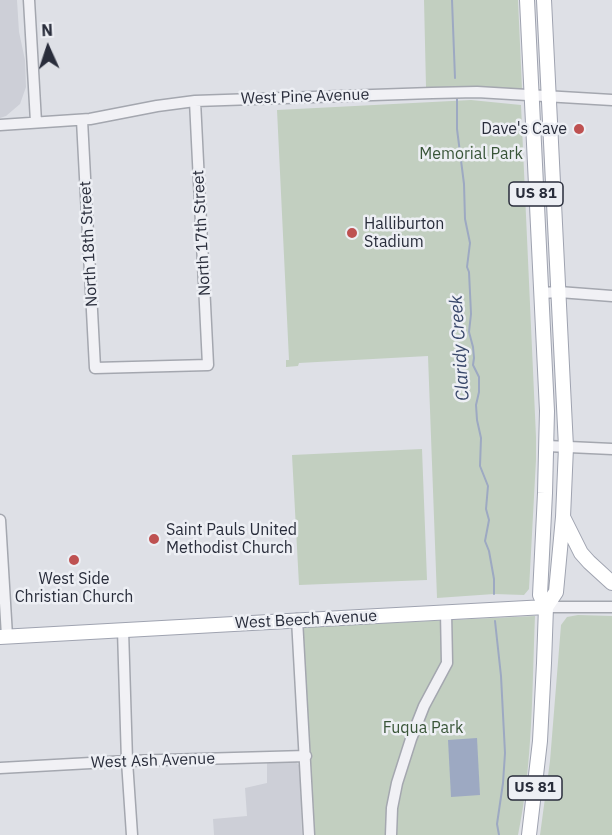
<!DOCTYPE html>
<html>
<head>
<meta charset="utf-8">
<style>
  body { margin:0 }
  #map { position:relative; width:612px; height:835px; overflow:hidden; background:#dee0e6; font-family:"IBM Plex Sans",sans-serif }
  canvas { display:block }
  .north { position:absolute; left:18px; top:18px; width:60px; height:60px; -webkit-text-stroke:4px #edeff4; paint-order:stroke; rotate:357deg; font-size:16px; font-weight:700; line-height:24px; text-align:center; color:#292d3b }
  .north::after { content:''; display:block; margin:auto; width:21px; height:27px; background:#292d3b; clip-path:polygon(50% 0,100% 100%,50% 72%,0 100%) }
</style>
</head>
<body>
<div id="map">
<canvas width="612" height="835"></canvas>
<div class="north">N</div>
</div>
<script>
const context = document.querySelector('canvas').getContext('2d');
context.lineJoin = 'round';
function fill(path, color) { context.fillStyle = color; context.fill(path, 'evenodd'); }
function trace(path, color, width, dash) { context.strokeStyle = color; context.lineWidth = width; context.lineCap = dash ? 'butt' : 'round'; context.setLineDash(dash || []); context.stroke(path); }
function write(font, color, halo, rows, align = 'center') {
  context.font = font + ' "IBM Plex Sans",sans-serif'; context.lineWidth = 5; context.setLineDash([]); context.textBaseline = 'middle'; context.strokeStyle = halo; context.fillStyle = color; for (const [text, x, y, turn = 0] of rows) {
    context.save(); context.translate(x, y); context.rotate((+turn || 0) * Math.PI / 180); context.textAlign = isNaN(turn) ? turn : align; if (halo) context.strokeText(text, 0, 0); context.fillText(text, 0, 0); context.restore();
  }
}
const built = new Path2D(`
  M0,0h17l2,32 6,28 1,27 -6,17 -14,12 -6,2z
  M295,761l5,5 2,69h-88l-1,-16 34,-3 -2,-28 22,-5v-21z`);
const green = new Path2D(`
  M424,0h94l4,89 -96,-2z
  M471,100l50,5 15,332v23l-7,129 -5,6 -30,-1 -57,4 -9,-242 -129,7 -1,3 -12,1v-7h3l-12,-250z
  M422,449l5,131 -128,5 -7,-130z
  M578,615l34,1v219h-72l10,-74 11,-136 6,-8z
  M535,616c-3,73 -2,147 -17,219h-203l-13,-208z`);
const water = new Path2D(`
  M477,738l3,57 -29,2 -3,-57z`);
const stream = new Path2D(`
  M452,0l3,78
  M457,99v30l7,55 1,35 5,24 -3,24 2,5 2,42 -2,18 4,15 1,11 -1,7 6,12v15l-3,13 1,15 4,18 -1,28 8,20 -2,23 3,11 -4,21 4,10 5,28v15
  M495,621l6,55 4,77 -2,30 -6,41 2,11`);
const minor = new Path2D(`
  M29,0l7,122
  M82,120l13,248 113,-3 -13,-264
  M0,125l90,-6 67,-13 38,-5 237,-8 45,-1 135,8
  M541,293l18,-1 53,4
  M547,446l65,3
  M0,520l7,116
  M546,607h66
  M297,619l12,216
  M123,630l4,131 5,74
  M0,768l127,-7 179,-5
  M391,835l1,-27 5,-25 14,-44 13,-33 23,-43 -1,-51`);
const major = new Path2D(`
  M527,0l20,411 -2,82 -5,102 6,12 -2,56 -4,78 -11,94
  M544,0l22,447 -3,70 -7,75 -10,15
  M563,517l18,36 8,9 23,21
  M0,637c182,-11 364,-20 546,-30`);
const markers = [
  [579,129,6,"#be5151"],
  [352,233,6,"#be5151"],
  [154,539,6,"#be5151"],
  [74,560,6,"#be5151"]
];
const shields = [
  [536,194,54],
  [535,788,54]
];
const shieldNames = [
  ["US 81",536,194],
  ["US 81",535,788]
];
const streetNames = [
  ["West Pine Avenue",305,97,-2],
  ["North 17th Street",202,233,-93],
  ["North 18th Street",89,244,-93],
  ["West Beech Avenue",306,620,-3],
  ["West Ash Avenue",153,761,-2]
];
const poiNames = [
  ["Dave's Cave",567,129,"right"],
  ["Halliburton",364,224],
  ["Stadium",364,242],
  ["Saint Pauls United",166,530],
  ["Methodist Church",166,548],
  ["West Side",74,579,"center"],
  ["Christian Church",74,597,"center"]
];
const parkNames = [
  ["Memorial Park",471,154],
  ["Fuqua Park",423,728]
];
const waterNames = [
  ["Claridy Creek",460,348,-94]
];
fill(built, '#cdcfd7');
fill(green, '#c2cfc0');
fill(water, '#9da9c2');
trace(stream, '#9da9c2', 2);
trace(minor, '#a4a7af', 13);
trace(major, '#9fa3b0', 16);
trace(minor, '#f1f1f5', 10);
trace(major, '#fff', 14);
for (const [x, y, r, color] of markers) { const dot = new Path2D(); dot.arc(x, y, r, 0, 2 * Math.PI); context.fillStyle = color; context.fill(dot); trace(dot, '#edeff4', 2); }
for (const [x, y, w] of shields) { const box = new Path2D(); box.roundRect(x - w / 2, y - 12, w, 24, 4.5); context.fillStyle = '#edeff4'; context.fill(box); trace(box, '#292d3b', 1.5); }
write('bold 15px', '#292d3b', null, shieldNames);
write('16px', '#292d3b', '#edeff4', streetNames);
write('16px', '#292d3b', '#edeff4', poiNames, 'left');
write('16px', '#395538', '#edeff4', parkNames);
write('italic 18px', '#38476a', '#edeff4', waterNames);
</script>
</body>
</html>
